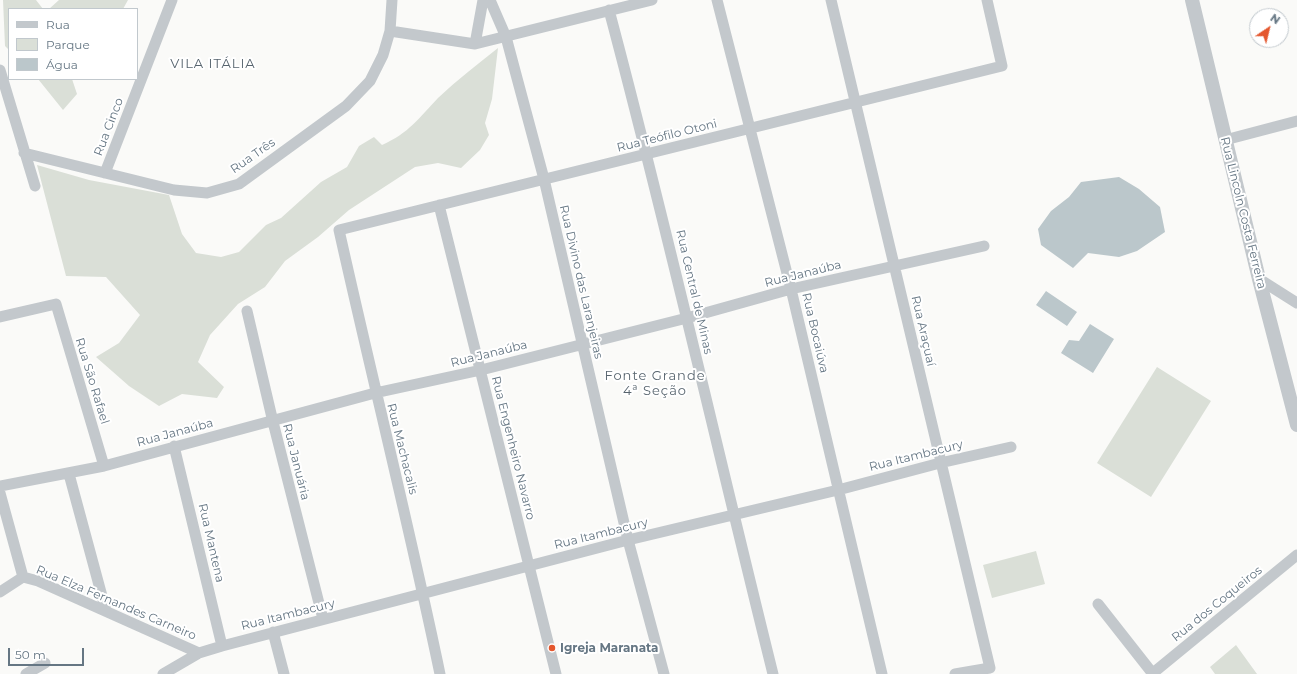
<!DOCTYPE html>
<html>
<head>
<meta charset="utf-8">
<style>
  body { margin:0 }
  #map { position:relative; width:1297px; height:674px; overflow:hidden; background:#fafaf8; font-family:Montserrat,sans-serif }
  canvas { display:block }
  .legend { position:absolute; left:8px; top:8px; width:130px; height:72px; box-sizing:border-box; background:#fff; border:1px solid #c1c8cd; margin:0; padding:5px 7px; list-style:none; font-size:12px; color:#657683 }
  .legend li { display:flex; align-items:center; gap:8px; height:20px }
  .legend b { width:20px; border:1px solid #c1c8cd }
  .north { position:absolute; left:1249px; top:8px; width:40px; height:40px; box-sizing:border-box; background:#fff; border:1px solid #c1c8cd; border-radius:50%; rotate:35deg; font-size:11px; font-weight:700; line-height:16px; text-align:center; color:#657683 }
  .north::after { content:''; display:block; margin:auto; width:14px; height:18px; background:#e4572e; clip-path:polygon(50% 0,100% 100%,50% 72%,0 100%) }
  .scale { position:absolute; left:8px; top:648px; width:76px; height:18px; box-sizing:border-box; border:2px solid #657683; border-top:0; padding-left:5px; font-size:12px; line-height:14px; white-space:nowrap; color:#657683; -webkit-text-stroke:3px #fff; paint-order:stroke }
</style>
</head>
<body>
<div id="map">
<canvas width="1297" height="674"></canvas>
<ul class="legend">
<li><b style="height:5px;background:#c3c8cc"></b>Rua</li>
<li><b style="height:11px;background:#dadfd7"></b>Parque</li>
<li><b style="height:11px;background:#bbc7cb"></b>Água</li>
</ul>
<div class="north">N</div>
<div class="scale">50 m</div>
</div>
<script>
const context = document.querySelector('canvas').getContext('2d');
context.lineJoin = 'round';
function fill(path, color) { context.fillStyle = color; context.fill(path, 'evenodd'); }
function trace(path, color, width, dash) { context.strokeStyle = color; context.lineWidth = width; context.lineCap = dash ? 'butt' : 'round'; context.setLineDash(dash || []); context.stroke(path); }
function write(font, color, halo, rows, align = 'center') {
  context.font = font + ' Montserrat,sans-serif'; context.lineWidth = 4; context.setLineDash([]); context.textBaseline = 'middle'; context.strokeStyle = halo; context.fillStyle = color; for (const [text, x, y, turn = 0] of rows) {
    context.save(); context.translate(x, y); context.rotate((+turn || 0) * Math.PI / 180); context.textAlign = isNaN(turn) ? turn : align; if (halo) context.strokeText(text, 0, 0); context.fillText(text, 0, 0); context.restore();
  }
}
const green = new Path2D(`
  M3,0h33l7,9h-34v41l-4,-4z
  M59,0h69l-5,9h-74z
  M498,48l-6,51 -7,24 4,12 -9,15 -19,18 -23,-5 -23,4 -66,43 -31,27 -33,24 -20,26 -27,17 -28,31 -12,27 26,25 -7,11 -35,-4 -23,12 -30,-20 -33,-29 23,-14 21,-28 -34,-38 -40,-1 -29,-111 52,15 80,15 13,39 14,19 25,4 18,-5 27,-27 15,-7 40,-36 26,-15 12,-21 15,-9 8,8c27,-12 37,-27 56,-47 19,-18 40,-34 60,-50z
  M38,79h34l5,15 -14,16z
  M1157,367l54,34 -60,96 -54,-34z
  M1036,551l9,33 -53,14 -9,-33z
  M1236,645l21,29h-42l-5,-7z`);
const water = new Path2D(`
  M1119,177l20,12 21,18 5,25 -28,19 -18,6 -31,-4 -15,15 -32,-23 -3,-16 13,-18 18,-14 12,-15z
  M1046,291l31,21 -10,14 -31,-21z
  M1090,324l24,15 -21,34 -32,-20 8,-13 10,1z`);
const minor = new Path2D(`
  M490,0l16,37 38,142 84,361 36,134
  M717,0l74,289 91,385
  M831,0l159,668 -35,6
  M609,10c59,221 109,443 164,664
  M390,31l85,13 177,-44
  M475,44l8,-44
  M0,70l35,116
  M1225,140l72,-19
  M24,153l150,37 33,3 32,-9 107,-78 24,-25 13,-26 7,-24 2,-31
  M105,173l67,-173
  M439,205l117,469
  M1259,279l38,24
  M247,311l26,111 50,197
  M0,317l56,-13 48,162
  M174,446l48,200
  M69,474l37,137
  M0,486l104,-20 271,-73 106,-23 206,-52 104,-29 193,-43
  M0,493l23,84
  M23,577l15,4 161,72
  M0,592l23,-15
  M1098,604l55,70
  M273,632l11,42
  M1153,673l144,-118
  M26,674l19,-11
  M163,674l36,-21 23,-7 406,-106 210,-50 102,-27 71,-16
  M440,674c-31,-149 -68,-296 -101,-444l663,-164 -15,-66`);
const tertiary = new Path2D(`
  M1192,0l67,279 38,146`);
const markers = [
  [552,648,4,"#e4572e"]
];
const streetNames = [
  ["Rua Cinco",109,127,-69],
  ["Rua Teófilo Otoni",667,136,-14],
  ["Rua Três",253,156,-35],
  ["Rua Lincoln Costa Ferreira",1243,213,76],
  ["Rua Janaúba",803,274,-14],
  ["Rua Divino das Laranjeiras",581,282,77],
  ["Rua Central de Minas",694,292,77],
  ["Rua Araçuaí",923,331,77],
  ["Rua Bocaiúva",815,333,77],
  ["Rua Janaúba",489,354,-14],
  ["Rua São Rafael",92,381,73],
  ["Rua Janaúba",175,433,-15],
  ["Rua Engenheiro Navarro",513,448,76],
  ["Rua Machacalis",402,449,76],
  ["Rua Itambacury",916,456,-14],
  ["Rua Januária",296,462,76],
  ["Rua Itambacury",601,534,-14],
  ["Rua Mantena",211,543,77],
  ["Rua Elza Fernandes Carneiro",116,603,23],
  ["Rua dos Coqueiros",1217,604,-39],
  ["Rua Itambacury",288,615,-14]
];
const poiNames = [
  ["Igreja Maranata",560,648]
];
const neighbourhoodNames = [
  ["VILA ITÁLIA",213,64],
  ["Fonte Grande",655,376],
  ["4ª Seção",655,391]
];
fill(green, '#dadfd7');
fill(water, '#bbc7cb');
trace(minor, '#c3c8cc', 11);
trace(tertiary, '#c3c8cc', 14);
for (const [x, y, r, color] of markers) { const dot = new Path2D(); dot.arc(x, y, r, 0, 2 * Math.PI); context.fillStyle = color; context.fill(dot); trace(dot, '#fff', 1.5); }
write('12px', '#657683', '#fff', streetNames);
write('bold 12px', '#657683', '#fff', poiNames, 'left');
context.letterSpacing = '1px';
write('13px', '#57646e', '#fff', neighbourhoodNames);
context.letterSpacing = '0px';
</script>
</body>
</html>
